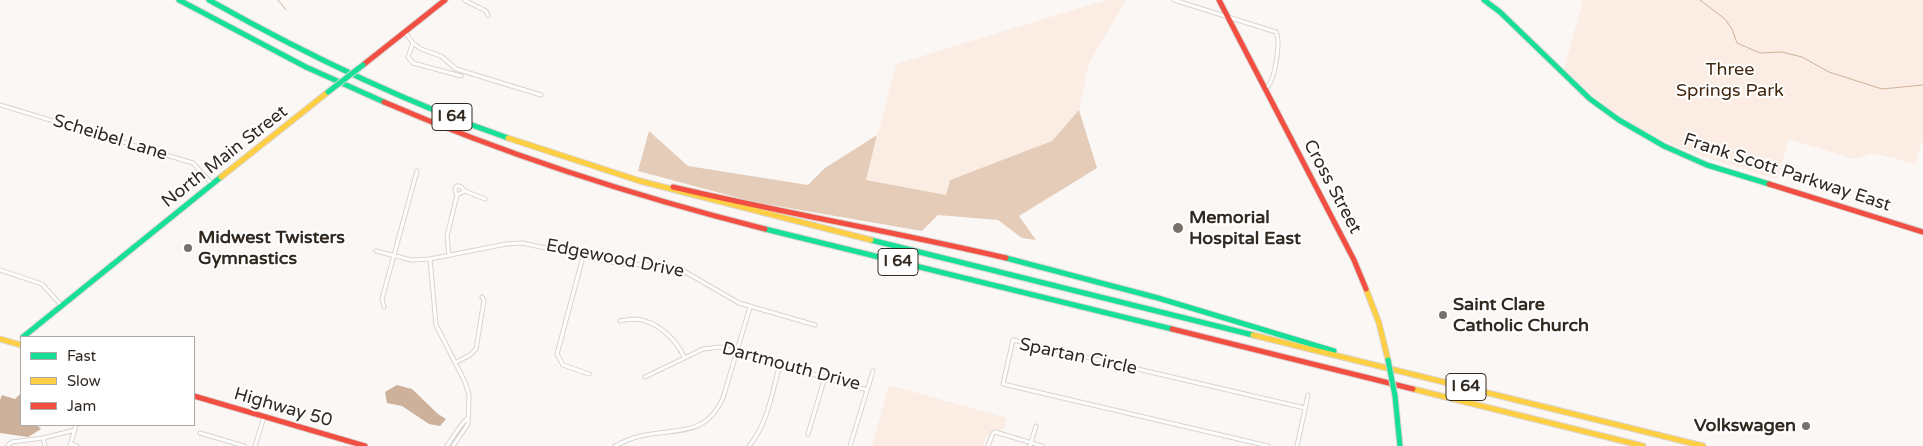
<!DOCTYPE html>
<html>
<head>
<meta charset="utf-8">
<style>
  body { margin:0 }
  #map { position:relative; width:1923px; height:446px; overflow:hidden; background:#faf7f5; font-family:"Varela Round",sans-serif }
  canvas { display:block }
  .legend { position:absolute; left:20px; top:336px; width:175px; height:90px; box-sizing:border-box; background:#fff; border:1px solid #ada9a6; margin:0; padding:6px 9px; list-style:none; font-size:15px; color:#322921 }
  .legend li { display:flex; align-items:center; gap:10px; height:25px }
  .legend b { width:25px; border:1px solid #ada9a6 }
</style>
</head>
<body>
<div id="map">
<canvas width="1923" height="446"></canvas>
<ul class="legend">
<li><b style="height:6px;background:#16e098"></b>Fast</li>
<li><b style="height:6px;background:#ffcf43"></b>Slow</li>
<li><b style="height:6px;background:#f24e42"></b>Jam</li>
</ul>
</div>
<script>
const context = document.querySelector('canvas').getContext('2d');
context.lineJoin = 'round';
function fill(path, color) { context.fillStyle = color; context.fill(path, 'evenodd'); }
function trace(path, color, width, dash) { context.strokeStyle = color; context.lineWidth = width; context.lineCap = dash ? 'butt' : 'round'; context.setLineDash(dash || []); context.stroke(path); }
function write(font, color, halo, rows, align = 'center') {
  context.font = font + ' "Varela Round",sans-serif'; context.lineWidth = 4; context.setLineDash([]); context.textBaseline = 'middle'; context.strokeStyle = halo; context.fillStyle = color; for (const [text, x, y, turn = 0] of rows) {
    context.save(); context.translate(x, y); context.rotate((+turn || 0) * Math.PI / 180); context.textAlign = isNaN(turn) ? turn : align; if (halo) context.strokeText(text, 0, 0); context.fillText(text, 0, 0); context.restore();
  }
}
const green = new Path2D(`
  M1106,0h20l-37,63 -10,47 -27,31 -102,39 -4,15 -80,-15 30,-116z
  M1583,0h340v139l-8,25 -42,-11 -19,6 -65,-20 -12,40c-60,-18 -115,-32 -167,-70 -16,-12 -31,-27 -46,-40z
  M889,385l118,33 -3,12c-13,0 -17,4 -21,16h-111z`);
const forest = new Path2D(`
  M1079,110l18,58 -78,48 17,24 -14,-2 -24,-18 -60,-5 -16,16 -168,-29 -116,-31 11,-40 39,35 120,19 17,-17 52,-33 -11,45 80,15 4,-15 102,-39z`);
const water = new Path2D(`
  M397,385l15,4 26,25 8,5 -6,7 -11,-2 -27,-18 -15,-3 -2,-11z
  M21,393v32h16l4,4 -13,8 -28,-4v-33l2,-5 13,4z`);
const stream = new Path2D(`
  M278,0l8,10
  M1700,0l25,19 7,10 5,14 23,10 22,-1 20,5 27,15 53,17 41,-4`);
const street = new Path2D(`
  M464,0l22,11 2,5
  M1174,0l102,32c5,9 -1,50 -10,56
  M405,32l8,11 -5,14 5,6 48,13
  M413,43l8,6 20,7 15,13 85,26
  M0,105l193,58 19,21
  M457,196l-2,-5 1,-5h4l5,5
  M376,251l35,9 19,-1 76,-15 16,-1 99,21 41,1 20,5 57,33 76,22
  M449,255l-2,-19 10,-41 8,-4 20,8
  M583,257l-26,97 6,11 26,9
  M430,259l6,66 29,57 4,13 -1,29 -15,22
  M0,270l42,14 19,21
  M384,307l-2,-8 35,-128
  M620,321c5,-1 11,-2 16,-2 21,2 40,20 48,38
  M455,363l15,-8 6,-6 8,-49 -2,-3
  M645,377l58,-28 17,-2 147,43
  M200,433l44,13
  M808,434l17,-57
  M43,438l2,8
  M71,444l6,2
  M8,445l4,-3 31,-4 32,-8
  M70,446l6,-21
  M255,446l9,-29
  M447,446c4,-6 16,-25 21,-28
  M615,446c12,-6 23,-11 37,-12 33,-5 55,-1 71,-36l27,-91
  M749,446c19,-22 23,-54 31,-82
  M850,446l23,-75
  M988,446l5,-13 2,-1 47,14
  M1030,446l6,-20
  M1268,446l-265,-62 10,-44 292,68
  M1297,446l11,-51`);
const fast = new Path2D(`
  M179,0l127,67 78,35
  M209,0c96,54 195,102 299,138
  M1484,0l16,12 90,87 29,21 45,26 43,19 62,19
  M765,229l407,100
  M871,240l382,95
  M1006,258l152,40 176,53
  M23,337l198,-160
  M1395,396l5,50`);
const slow = new Path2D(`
  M508,138l132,43 231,59
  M221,177l107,-85
  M1366,289l13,34 9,37
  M1253,335l450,111
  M0,339l21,6
  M1413,389l230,57`);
const jam = new Path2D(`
  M1219,0l135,260 12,29
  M363,65l82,-65
  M384,102c125,54 250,94 381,127
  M1769,184l154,48
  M673,187c110,26 223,45 333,71
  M1172,329l241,60
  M194,396l171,50`);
const fastBridge = new Path2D(`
  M328,92l35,-27
  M1388,360l7,36`);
const markers = [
  [1178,228,6,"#78716b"],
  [188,248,5,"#78716b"],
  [1443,315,5,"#78716b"],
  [1806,426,5,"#78716b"]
];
const shields = [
  [452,117,40],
  [898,262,40],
  [1466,387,40]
];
const shieldNames = [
  ["I 64",452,117],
  ["I 64",898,262],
  ["I 64",1466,387]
];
const parkNames = [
  ["Three",1730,70],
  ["Springs Park",1730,91]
];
const streetNames = [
  ["Scheibel Lane",110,138,17],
  ["North Main Street",225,157,-38],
  ["Frank Scott Parkway East",1787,173,18],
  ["Cross Street",1332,187,62],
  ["Edgewood Drive",615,259,11],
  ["Spartan Circle",1078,357,12],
  ["Dartmouth Drive",791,367,15],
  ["Highway 50",283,408,16]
];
const poiNames = [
  ["Memorial",1189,218],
  ["Hospital East",1189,239],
  ["Midwest Twisters",198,238],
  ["Gymnastics",198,259],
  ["Saint Clare",1453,305],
  ["Catholic Church",1453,326],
  ["Volkswagen",1796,426,"right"]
];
fill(green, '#fbede3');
fill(forest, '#e4ccb9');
fill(water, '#ceb19a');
trace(stream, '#ceb19a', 1);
trace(street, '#dad4d0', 5);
trace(fast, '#dad4d0', 7);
trace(slow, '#dad4d0', 7);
trace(jam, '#dad4d0', 7);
trace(street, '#fefefe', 3);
trace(fast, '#16e098', 5);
trace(slow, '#ffcf43', 5);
trace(jam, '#f24e42', 5);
trace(fastBridge, '#dad4d0', 7, []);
trace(fastBridge, '#16e098', 5);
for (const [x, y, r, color] of markers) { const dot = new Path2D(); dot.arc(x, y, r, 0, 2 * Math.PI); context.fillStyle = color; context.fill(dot); trace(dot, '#fff', 2); }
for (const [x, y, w] of shields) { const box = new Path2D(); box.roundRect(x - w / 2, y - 13.5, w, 27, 4); context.fillStyle = '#fff'; context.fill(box); trace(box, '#322921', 1); }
write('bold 16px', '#322921', null, shieldNames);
write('18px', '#43270d', '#fff', parkNames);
write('18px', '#322921', '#fff', streetNames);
write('bold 18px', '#322921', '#fff', poiNames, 'left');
</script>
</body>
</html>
